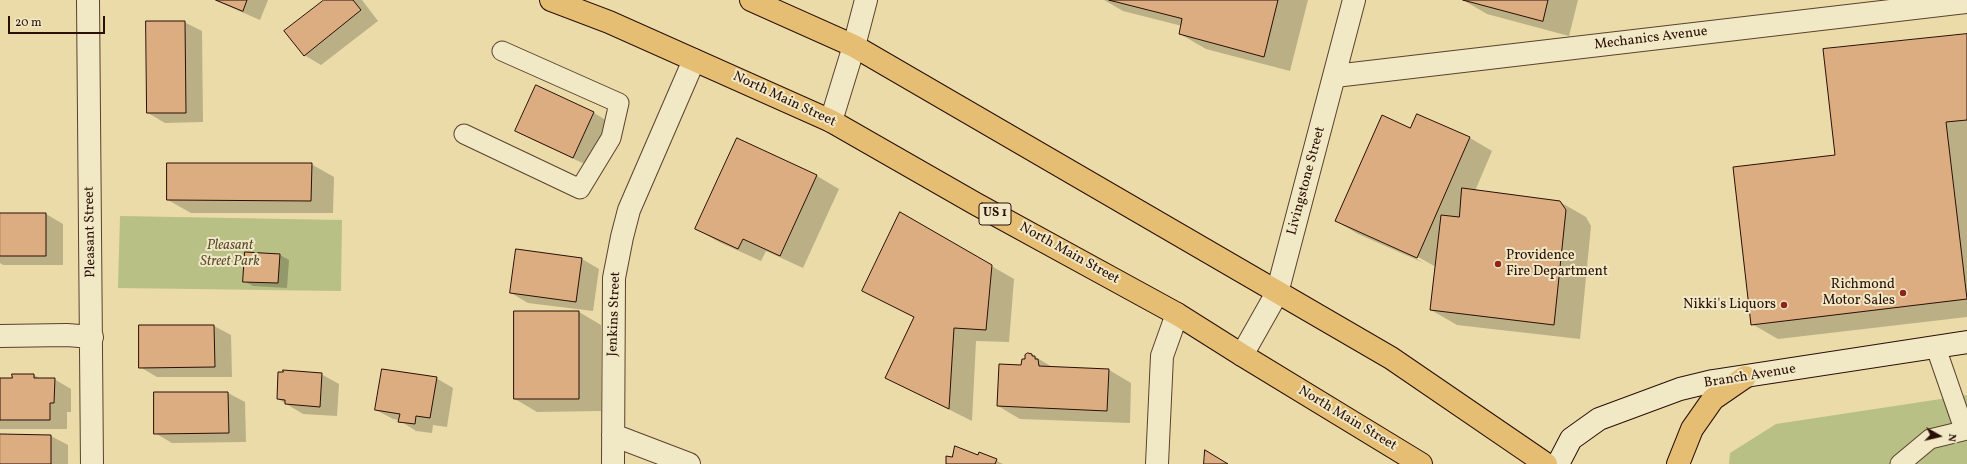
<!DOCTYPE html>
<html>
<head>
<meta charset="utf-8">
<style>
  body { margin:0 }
  #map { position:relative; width:1967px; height:464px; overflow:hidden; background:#eadba8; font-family:Vollkorn,serif }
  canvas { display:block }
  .north { position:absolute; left:1919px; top:416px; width:40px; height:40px; -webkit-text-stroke:3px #f1e8c6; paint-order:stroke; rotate:98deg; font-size:11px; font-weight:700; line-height:16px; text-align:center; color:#2a0f06 }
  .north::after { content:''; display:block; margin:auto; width:14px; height:18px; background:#2a0f06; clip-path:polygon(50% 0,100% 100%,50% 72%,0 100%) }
  .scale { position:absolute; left:8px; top:16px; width:97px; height:18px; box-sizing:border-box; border:2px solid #2a0f06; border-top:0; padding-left:5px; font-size:12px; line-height:14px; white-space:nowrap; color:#2a0f06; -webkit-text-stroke:3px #f1e8c6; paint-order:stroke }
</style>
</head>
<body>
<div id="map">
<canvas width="1967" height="464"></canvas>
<div class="north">N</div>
<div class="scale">20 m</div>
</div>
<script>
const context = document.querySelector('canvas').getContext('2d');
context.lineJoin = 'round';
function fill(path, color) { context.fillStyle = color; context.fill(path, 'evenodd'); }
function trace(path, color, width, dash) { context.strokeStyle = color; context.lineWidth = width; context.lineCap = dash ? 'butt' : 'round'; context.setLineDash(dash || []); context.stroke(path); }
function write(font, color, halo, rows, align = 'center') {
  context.font = font + ' Vollkorn,serif'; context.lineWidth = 4; context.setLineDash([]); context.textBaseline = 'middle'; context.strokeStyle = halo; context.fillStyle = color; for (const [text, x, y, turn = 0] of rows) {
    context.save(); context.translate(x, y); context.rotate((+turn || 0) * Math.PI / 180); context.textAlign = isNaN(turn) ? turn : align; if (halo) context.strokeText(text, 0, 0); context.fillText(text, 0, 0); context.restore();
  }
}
const green = new Path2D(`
  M120,216l222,4 -1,71 -223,-3z
  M1967,395v69h-238l1,-11 46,-29z`);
const shadow = new Path2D(`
  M214,0h54l-8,20z
  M326,0h36l16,21 -57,44 -17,-10z
  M1104,0h204l-18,71 -84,-22 -26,-15 2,-8 -59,-15z
  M1463,0h115l-9,36 -82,-22z
  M184,22l18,9 1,91 -38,1 -17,-10z
  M1967,35v282l-189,22 -26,-15z
  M536,87l58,26 17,10 -20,44 -58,-27 -17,-10z
  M1417,115l53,23 22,13 -17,40 85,11 26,15 5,9 -11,113 -123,-14 -26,-15 5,-43 -23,-13 -1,2 12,7 -66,-29 -22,-13 75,-92z
  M738,139l79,37 22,13 -36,79 -37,-17 -5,10 -42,-19 -23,-13z
  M311,164l23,13 -1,36h-142l-23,-13z
  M0,214h46l17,10v41h-60l-3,-2z
  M901,214l113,65 -5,63 -33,-1 -4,80 -86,-43 29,-60 -52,-27z
  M280,255l9,5 -2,28 -34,-2 -9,-5z
  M582,259l17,10 -6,42 -65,-8 -17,-10z
  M579,312l22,13v86l-64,1 -22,-13z
  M140,326h74l17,9 1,42h-75l-17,-10z
  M1032,355l22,13 55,2 22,13 -1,40 -110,-4 -22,-13 24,-40z
  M321,374l18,10 -2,32 -34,-2 -25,-15z
  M34,375l7,4h13l17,10v23h-4v17h-67v-50h13z
  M436,378l17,10 -6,39 -14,-2 -1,8 -16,-2 -17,-11 -6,-1 -17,-9z
  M155,393h73l17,9 1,40 -74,1 -17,-10z
  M0,435l51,1 17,9v19h-68z
  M980,453l23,11h-56l31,-7z`);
const building = new Path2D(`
  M216,0h31l-4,11z
  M324,0h29l8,10 -57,46 -20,-25z
  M1109,0h169l-14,57 -85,-23 3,-15z
  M1463,0h85l-5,21z
  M146,21h39l1,92h-39z
  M1967,34v86l-21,2 21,177 -216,26 -18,-158 102,-12 -12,-106z
  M536,85l58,27 -21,46 -58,-27z
  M1417,114l53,23 -53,121 -82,-37 47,-106 28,13z
  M737,138l80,37 -37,81 -37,-17 -5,10 -43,-20z
  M167,163h145l-1,38 -144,-1z
  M1462,188l98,13 6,9 -12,115 -124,-15 11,-95 18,2z
  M900,212l92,53 -6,65 -32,-2 -5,81 -64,-31 29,-61 -52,-26z
  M0,213h46v43h-46z
  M516,249l66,9 -6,44 -66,-9z
  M245,252l35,2 -2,29 -35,-1z
  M514,311h65v88h-65z
  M139,325h75l1,42 -76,1z
  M1028,353l4,1v2h3v3h3l1,7 70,3 -2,42 -110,-5 2,-42 22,1 1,-6h3v-4z
  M382,369l55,8 -7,41 -14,-2 -1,8 -17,-2 2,-8 -25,-4z
  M283,370l39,3 -2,34 -35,-3v-4l-8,-1 1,-27h5z
  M12,374h22v4h21l-1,25h-4v17h-50v-42h12z
  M154,392h74l1,41 -75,1z
  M0,434l51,1v29h-51z
  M955,446l23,9 1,-3 18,7 -2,5h-49v-8l6,1z
  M1205,450l23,14h-24z`);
const service = new Path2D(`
  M464,134l116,55 31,-51 8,-35 -117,-52
  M1936,348l28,81
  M1900,464l30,-25 37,-9`);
const minor = new Path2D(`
  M88,0l4,464
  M1335,76l632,-74
  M831,121l23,-75 12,-46
  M0,336l67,-1 25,2
  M1242,355l35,-62 77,-293
  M613,435l76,29
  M613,464l1,-186 8,-41 7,-27 65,-150
  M1157,464l5,-108 15,-42`);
const secondary = new Path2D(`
  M1558,464l13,-25 28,-20 81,-30 33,-8 254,-39`);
const primary = new Path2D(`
  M551,0l58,22 222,99 145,83 201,110 65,41 179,109
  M751,0l103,46 537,312 155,106
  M1678,464l14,-35 21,-30 32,-22`);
const markers = [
  [1498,264,4,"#8f2418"],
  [1903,293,4,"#8f2418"],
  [1784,305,4,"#8f2418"]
];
const shields = [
  [995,214,32]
];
const shieldNames = [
  ["US 1",995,214]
];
const streetNames = [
  ["Mechanics Avenue",1651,39,-7],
  ["North Main Street",784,100,25],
  ["Livingstone Street",1307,181,-75],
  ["Pleasant Street",91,232,-91],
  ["North Main Street",1069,254,29],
  ["Jenkins Street",615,314,-88],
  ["Branch Avenue",1750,377,-9],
  ["North Main Street",1347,419,31]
];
const parkNames = [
  ["Pleasant",230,246],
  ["Street Park",230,262]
];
const poiNames = [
  ["Providence",1506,256,"left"],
  ["Fire Department",1506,272,"left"],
  ["Richmond",1895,285],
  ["Motor Sales",1895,301],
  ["Nikki's Liquors",1776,305]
];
fill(green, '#b8c086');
fill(shadow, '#0003');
fill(building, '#dcad81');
trace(building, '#2a0f06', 1);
trace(service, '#5a422e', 21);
trace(minor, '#5a422e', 24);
trace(secondary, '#2a0f06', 24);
trace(primary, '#2a0f06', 24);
trace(service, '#f1e8c6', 19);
trace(minor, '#f1e8c6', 22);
trace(secondary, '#f1e8c6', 22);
trace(primary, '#e5be74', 22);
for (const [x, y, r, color] of markers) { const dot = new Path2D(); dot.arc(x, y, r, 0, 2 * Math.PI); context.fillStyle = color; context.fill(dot); trace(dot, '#f1e8c6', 1.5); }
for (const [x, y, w] of shields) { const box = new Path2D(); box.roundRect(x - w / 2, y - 11, w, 22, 3); context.fillStyle = '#f1e8c6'; context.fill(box); trace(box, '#2a0f06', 1); }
write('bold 13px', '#2a0f06', null, shieldNames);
write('14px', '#2a0f06', '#f1e8c6', streetNames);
write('italic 14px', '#5c4d33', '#f1e8c6', parkNames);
write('14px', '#2a0f06', '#f1e8c6', poiNames, 'right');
</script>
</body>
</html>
